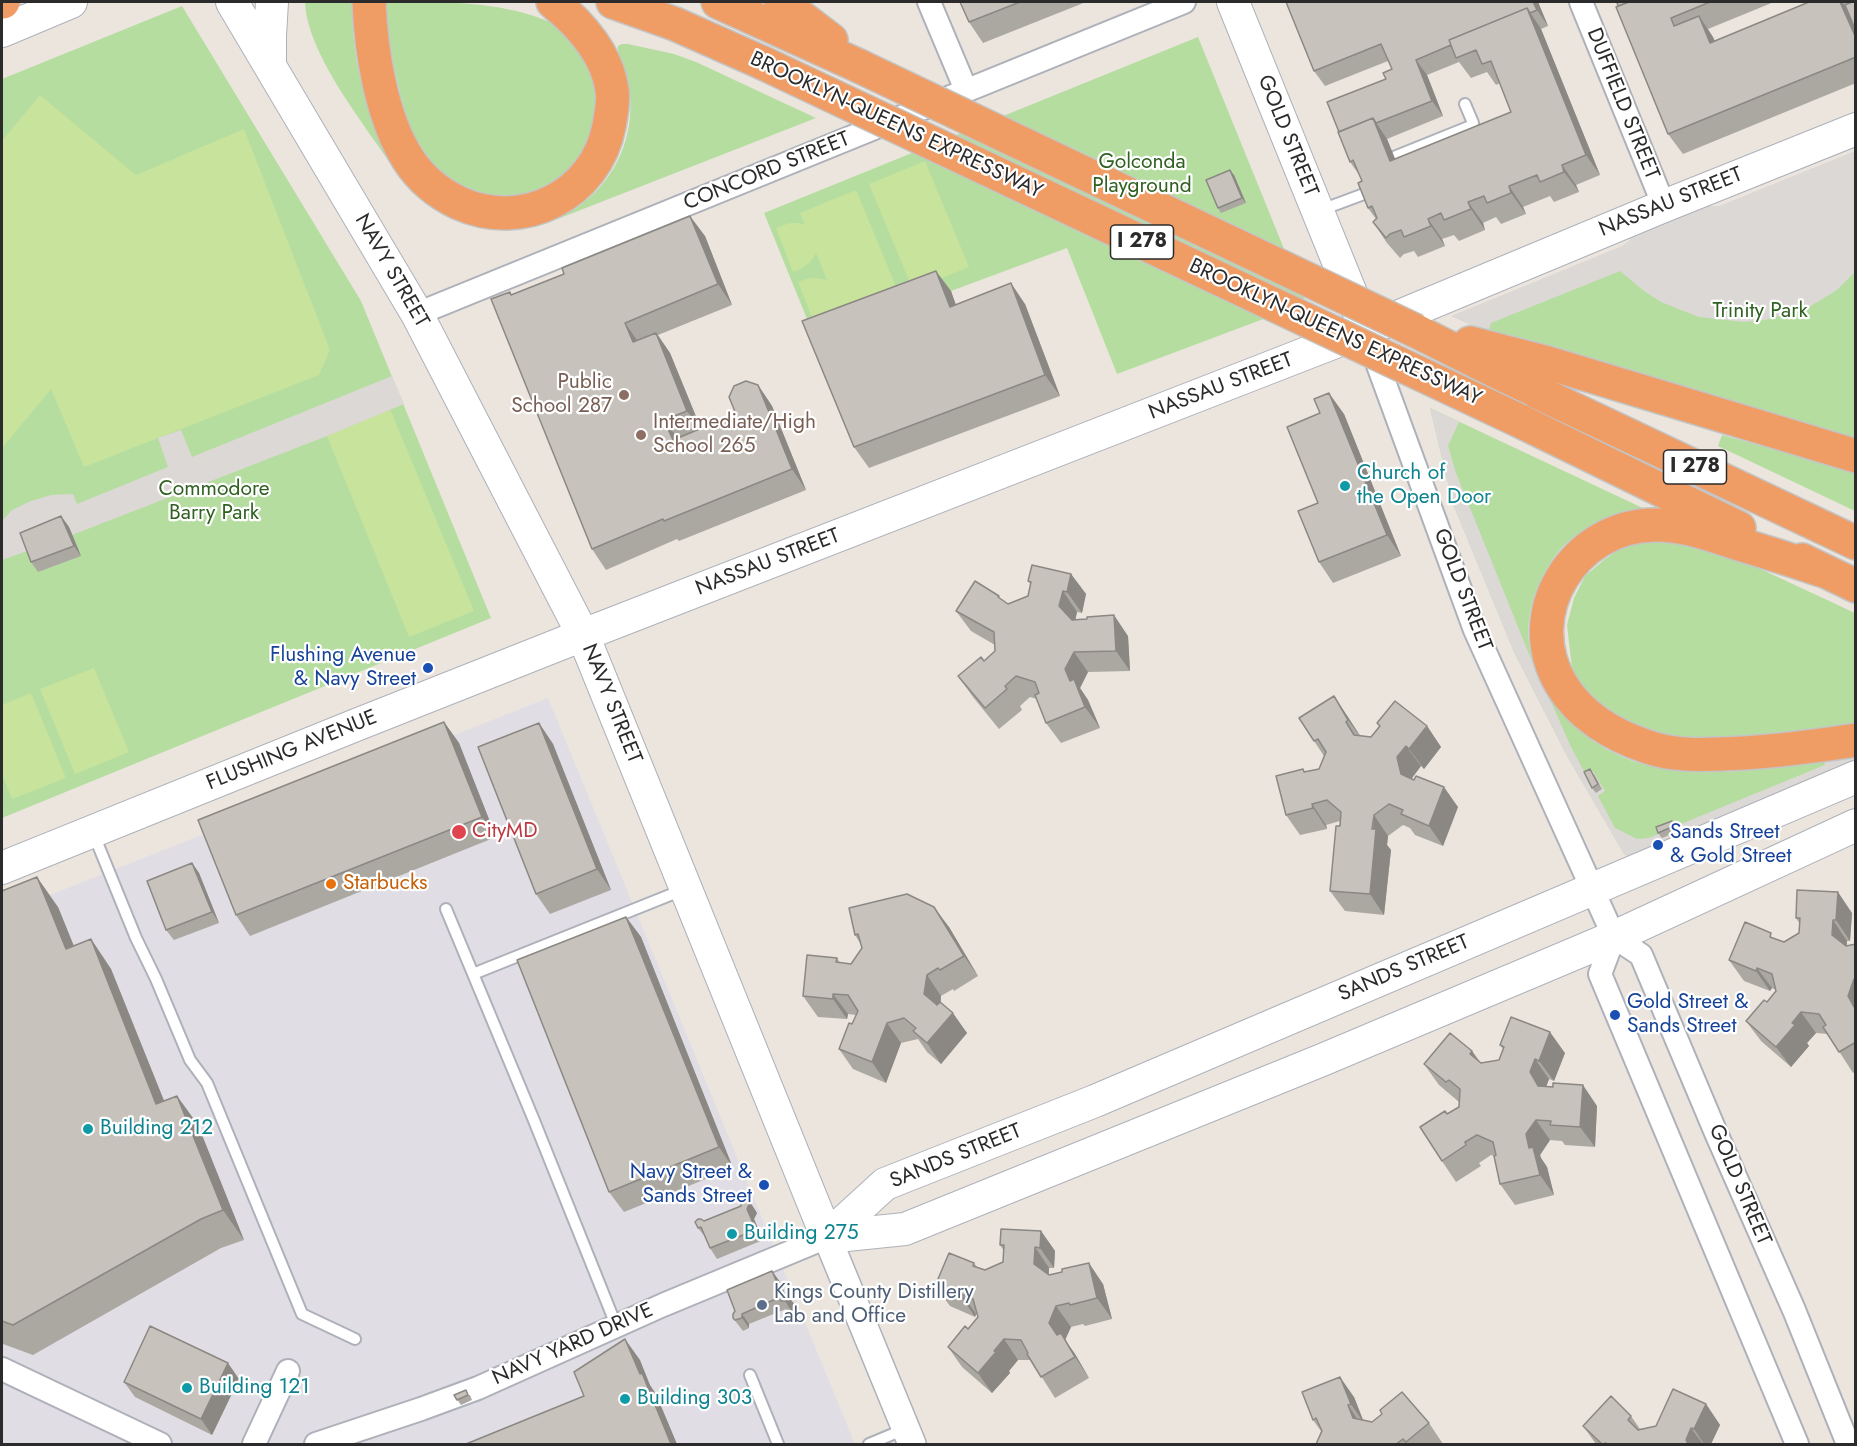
<!DOCTYPE html>
<html>
<head>
<meta charset="utf-8">
<style>
  body { margin:0 }
  #map { position:relative; width:1857px; height:1446px; overflow:hidden; background:#ebe5de; font-family:Jost,sans-serif }
  canvas { display:block }
  .frame { position:absolute; inset:0; border:3px solid #2b2b2b; pointer-events:none }
</style>
</head>
<body>
<div id="map">
<canvas width="1857" height="1446"></canvas>
<div class="frame"></div>
</div>
<script>
const context = document.querySelector('canvas').getContext('2d');
context.lineJoin = 'round';
function fill(path, color) { context.fillStyle = color; context.fill(path, 'evenodd'); }
function trace(path, color, width, dash) { context.strokeStyle = color; context.lineWidth = width; context.lineCap = dash ? 'butt' : 'round'; context.setLineDash(dash || []); context.stroke(path); }
function write(font, color, halo, rows, align = 'center') {
  context.font = font + ' Jost,sans-serif'; context.lineWidth = 4.5; context.setLineDash([]); context.textBaseline = 'middle'; context.strokeStyle = halo; context.fillStyle = color; for (const [text, x, y, turn = 0] of rows) {
    context.save(); context.translate(x, y); context.rotate((+turn || 0) * Math.PI / 180); context.textAlign = isNaN(turn) ? turn : align; if (halo) context.strokeText(text, 0, 0); context.fillText(text, 0, 0); context.restore();
  }
}
const industrial = new Path2D(`
  M548,698l307,746h-853v-530z`);
const green = new Path2D(`
  M305,2h48c-3,55 14,111 37,161 -28,-42 -83,-110 -85,-161z
  M385,2c57,0 113,-2 165,20 19,10 32,28 40,47 8,19 8,38 3,58 -21,84 -133,93 -175,20 -4,-6 -5,-15 -8,-21 -14,-40 -21,-83 -25,-124z
  M182,6l179,295 130,317 -489,200v-739z
  M1198,37l108,266 -189,71 -50,-126 -251,93 -52,-128z
  M622,44h6l46,10 22,8 120,56 -261,102c9,-5 19,-10 28,-17 33,-25 51,-67 47,-109 -1,-12 -14,-40 -12,-48z
  M1855,171v268l-367,-106 -18,-8z
  M1430,408l217,102c-26,8 -56,13 -77,30 -15,12 -25,30 -33,48 -32,79 29,152 102,175 63,20 152,3 216,-10l-227,103 -4,-2 -57,-98 -53,-104 -61,-148z
  M1722,435l133,37v39l-137,-65z
  M1650,539h26l76,26 103,48v112l-95,14 -99,-1 -45,-18 -35,-33 -9,-19 -5,-43 7,-27 11,-22 20,-17 20,-13z`);
const pitch = new Path2D(`
  M40,95l96,80 108,-46 86,221 -11,25 -235,92 -33,-78 -49,59v-307z
  M925,161l44,106 -56,23 -44,-106z
  M856,190l44,106 -57,23 -5,-13 -4,8 -19,11 -17,-43c13,-5 17,-5 29,-2l-11,-27c-6,11 -11,14 -23,19l-17,-44c11,-4 17,-7 29,-3l-5,-12z
  M390,409l84,202 -65,26 -82,-201z
  M94,668l35,84 -54,22 -35,-85z
  M31,693l35,85 -54,21 -10,-25v-69z`);
const plaza = new Path2D(`
  M1855,151v121l-18,18 -33,20 -40,10 -20,2 -45,-5 -38,-15 -17,-11 -24,-20 -129,52 -3,10 -37,-17 171,-70 7,-5 4,-9 72,-28 7,2h7z
  M392,376l12,28 -77,32 -255,99 -70,25v-39l10,-11 19,-9 20,-6 22,-1 4,10 91,-37 -10,-29 23,-8 11,27z
  M1430,408l29,14 -11,24 8,27 83,206 13,25 19,43 15,28 7,-4 12,20 -7,5 17,32 22,11 12,-1 11,-5 18,-2 -2,-5 149,-61 -2,-5 32,-7v12l-223,92 -8,-3 -57,-98 -53,-104 -61,-148z`);
const service = new Path2D(`
  M1394,157l77,-31 2,-3 -8,-19
  M1321,210l51,-19
  M94,835l42,103 20,41 34,81 17,23 95,231 53,25
  M446,909l87,209 83,207
  M473,974l212,-85
  M750,1375l28,69
  M869,1444l36,-15`);
const minor = new Path2D(`
  M929,2l37,88
  M1581,2l83,204
  M417,314l767,-312
  M1371,346l104,284 139,307 27,18 75,178 78,177 54,134
  M1614,937l-14,37 197,470
  M2,1369l158,75
  M254,1444l34,-73
  M316,1444l105,-35 57,-21 185,-83 164,-68`);
const tertiary = new Path2D(`
  M827,1237l85,207`);
const secondary = new Path2D(`
  M232,2l185,312 166,321 244,602
  M1233,2l128,316
  M2,31l69,-29
  M270,65v-30l2,-33
  M2,868l354,-143 227,-90 783,-305 298,-124 192,-77
  M827,1237l58,-53 210,-83 761,-324
  M827,1237l78,-8 417,-169 292,-123 242,-112`);
const motorway = new Path2D(`
  M2,2h1
  M369,2c2,48 12,115 39,157 12,19 30,34 51,44 64,29 137,-8 150,-77 2,-12 5,-25 3,-36 -5,-37 -32,-66 -59,-88
  M613,2l62,22 88,39
  M718,2l141,64
  M781,2l50,38
  M1416,331l119,60 321,152
  M1470,343l78,20 308,93
  M1520,421l219,107
  M1802,560l54,26
  M1821,570c-27,-9 -55,-18 -82,-26 -28,-9 -56,-20 -85,-19 -80,1 -135,88 -93,159 19,32 53,52 87,63 23,8 48,8 72,7 45,-1 90,-7 136,-14`);
const motorwayBridge = new Path2D(`
  M763,63l757,358
  M859,66l557,265`);
const wall = new Path2D(`
  M960,2h126l-103,41 -14,-21z
  M1286,2h252l10,24 -7,3 59,146 -24,10 3,7 -25,10 -4,-6 -27,11 3,7 -25,10 -5,-7 -13,6 2,7 -26,11 -5,-6 -12,4 3,7 -27,11 -4,-6 -10,3 -4,4 -13,-15 -14,-21 3,-3 -8,-11 -6,-27 -2,-5 -10,-14 42,-93 -4,-8 -63,25 -11,-15zM1459,62l12,16 16,-6 9,13 4,-2 11,29 -116,47 -8,-20 56,-23 -16,-41z
  M1617,2h157l-66,27 7,12 94,-39h47v81l-173,71 -15,-20z
  M1234,175l12,28 -25,10 -3,-5z
  M705,236l27,69 -74,30 12,18 31,76 35,-15 22,-29 14,21 34,84 -127,51 -2,-2 -71,31 -14,-21 -80,-254z
  M951,291l4,14 70,-1 35,92 -191,72 -15,-21z
  M1344,414l57,142 -68,27 -14,-21 -1,-59z
  M61,516l8,11 12,29 -43,16 -7,-10z
  M1071,574l15,20 -4,19 -5,-1 -2,8 53,16 2,35 -42,1 -8,16 8,12 12,28 -39,15 -15,-20 -9,-24 -7,-2 -10,9 2,4 -23,19 -26,-32 -15,-21 26,-15 11,-10v-6l-24,-14 -15,-20 46,-11 6,4 20,-8 3,-11 -3,-4z
  M1334,696l26,40 11,1 8,-11 -2,-3 50,3 14,21 -17,22 -3,-3 -9,12v1l46,28 -15,39 -28,-11 -5,-7 -7,-3 -15,11 -1,9 4,5 -7,65 -39,-4 -15,-20 10,-70 -14,4 1,4 -27,6 -14,-20 19,-43 14,-3 5,-13 -10,-15z
  M444,722l15,21 37,94 -246,99 -14,-21z
  M539,723l14,21 58,146 -61,24 -14,-20z
  M1594,774l8,15 -6,4 -4,-5z
  M1672,821l6,10 -16,7 -4,-5z
  M192,863l7,10 20,50 -45,17 -8,-10z
  M2,891l56,16 16,39 17,-7 20,30 53,132 13,-5 21,29 46,115 -23,8 -188,107 -30,-11 -1,-2z
  M849,908l100,19 29,49 -24,15 -1,-2 -12,7v6l26,31 -26,31 -14,-12 -9,-13 -17,4 -15,40 -33,-14 -14,-20 13,-25 4,-9 -8,-1 -1,5 -29,-2 -15,-21 34,-38 3,5 11,1 11,-16 -2,-5 -5,-8z
  M1852,913l-2,28h-3v5l9,-2v127l-3,2 -25,-39 -12,-1 -9,10 2,3 -18,21 -30,-26 -15,-20 21,-19 9,-12 -4,-2 -2,3 -26,-10 -15,-21 46,-21 9,3 15,-9 1,-9 -4,-6z
  M626,917l15,20 92,231 -109,44 -15,-20z
  M1500,1045l65,8 -11,28 -5,-2 -3,8 51,19 -2,41 -30,-2 -3,-4 -12,-1 -10,15 1,3 6,9 7,28 -39,10 -15,-21 -6,-28 -3,-1 -12,8 2,3 -25,16 -14,-21 5,-47 12,-7v-5l-20,-17 -15,-21 48,-13 9,12 18,-3 4,-11z
  M750,1202l7,11 -3,6 9,21 -46,19 -7,-11 -4,-10 -8,-10 6,-7z
  M1041,1231l14,20 -1,17h-5v7l54,9 9,35 -27,7 -2,-2 -12,3 -6,13 10,14 14,24 -34,20 -24,-38h-13l-9,11 1,2 -18,20 -30,-26 -14,-20 20,-18 10,-12v-2l-2,-1 -1,3 -25,-11 -15,-20 39,-23 3,4 8,3 18,-8 1,-11 -4,-6z
  M772,1271l8,11 5,12 10,11 -1,4 -2,3h-4l-2,-3 -37,15v4l-6,3 -10,-13z
  M239,1379l-27,56 -77,-38 -11,-15z
  M454,1395h16l2,5 -11,5z
  M1354,1397l9,23 9,2 57,1 14,21h-127l5,-13 -8,-11z
  M1706,1404l14,21 -9,19h-115l-13,-18 48,-10 9,13 16,-3z`);
const shadedWall = new Path2D(`
  M1533,2h5l10,24 -11,-16z
  M1840,2h2l10,13 4,9v14z
  M1527,8l14,21 59,146 -14,-20z
  M1699,16l14,21 11,26 -14,-20z
  M1416,60l11,15 16,41 -11,-15z
  M1373,118l14,21 17,42 -14,-20z
  M1562,165l14,20 3,7 -15,-20z
  M1230,170l4,5 12,28 -4,-5z
  M1509,186l14,21 3,7 -15,-21z
  M1468,202l15,21 2,7 -14,-21z
  M690,216l15,20 27,69 -14,-21z
  M1428,219l14,20 3,7 -14,-20z
  M936,271l15,20 13,36 -14,-20z
  M1011,283l14,21 35,92 -15,-21z
  M625,323l14,20 -6,-1z
  M656,333l14,20 32,78 -15,-20z
  M758,385l14,21 34,84 -14,-21z
  M1329,393l15,21 57,142 -14,-21z
  M664,420l15,20h-6z
  M61,516l8,11 12,29 -7,-10z
  M1071,574l15,20 -4,19 -15,-21z
  M1063,591l14,21 -3,15 -15,-21z
  M1114,615l14,21 2,35 -14,-20z
  M1074,652l14,20 -8,16 8,12 12,28 -15,-21 -15,-26 -5,-12z
  M1334,696l14,21 15,23 -15,-20z
  M444,722l15,21 37,94 -14,-20z
  M539,723l14,21 58,146 -14,-21z
  M1427,726l14,21 -17,22 -15,-20z
  M1406,746l15,20 -9,12 3,17 -14,-21 -4,-17z
  M1444,787l14,20 -15,39 -14,-20z
  M1312,804l14,21 1,4 -14,-21z
  M1374,815l14,21 -1,9 4,5 -7,65 -14,-21z
  M192,863l7,10 20,50 -7,-11z
  M37,877l21,30 29,72 -21,-30z
  M1838,892l14,21 -2,28 -14,-21z
  M934,907l15,20 29,49 -14,-20z
  M626,917l15,20 92,231 -14,-21z
  M1833,920l14,21 -1,14 -14,-20z
  M91,939l20,30 66,164 -21,-29z
  M1757,968l15,20 -2,3 -14,-20z
  M927,975l14,21 -2,19 -15,-21z
  M1854,979l2,2v28l-8,-13z
  M833,994l15,20 -1,5 -14,-20z
  M1801,1012l15,21 -9,10 2,3 -18,21 -15,-20 16,-24z
  M953,1013l14,20 -26,31 -14,-21z
  M887,1023l14,20 -15,40 -14,-21z
  M1550,1032l15,21 -11,28 -15,-20z
  M1472,1051l14,21 -16,-18z
  M1535,1059l14,20 -5,13 -6,-6 -8,-14z
  M1583,1085l14,21 -2,41 -15,-20z
  M177,1096l21,29 46,115 -21,-30z
  M1536,1120l14,20 -10,15 1,3 6,9 7,28 -14,-20 -11,-27 -3,-14z
  M750,1202l7,11 -3,6 9,21 -7,-10 -9,-21z
  M1041,1231l14,20 -1,17 -14,-20z
  M1035,1247l14,21 -1,16 -14,-20z
  M1089,1263l14,21 9,35 -15,-21z
  M772,1271l8,11 7,17v-4l8,10 -1,4 -2,3 -7,-11z
  M962,1294l14,20 -1,3 -14,-21z
  M1056,1306l15,21 -6,13 10,14 14,24 -14,-21 -18,-22 -8,-12z
  M742,1314l7,10v4l-7,-10z
  M625,1339l15,21 10,25 6,9 21,50h-6z
  M1004,1339l14,21 -9,11 1,2 -18,20 -14,-20 16,-22z
  M228,1363l11,16 -27,56 -11,-16z
  M1340,1377l14,20 11,28 -14,-21z
  M1706,1404l14,21 -9,19h-7l-10,-15z
  M1348,1405l14,21 -9,-8z
  M1691,1428l12,16h-15l-2,-4z`);
const building = new Path2D(`
  M960,2h60l-51,20z
  M1286,2h247l4,8 -7,3 -3,-5 -78,32 2,5 -35,15 16,41 -56,22 -3,-5 -34,14 -12,-30 59,-23 -3,-6 9,-4 -11,-25 -67,27z
  M1617,2h12l-11,4z
  M1629,2h81l-39,16 3,8 25,-10 11,27 99,-41h31l16,36v19l-188,77 -52,-127z
  M1852,2h4v29l-11,-26z
  M1527,8l59,147 -24,10 2,7 -24,10 -3,-7 -28,11 2,7 -24,10 -3,-7 -16,6 3,7 -27,11 -3,-7 -13,6 3,7 -27,11 -3,-7 -11,4 -4,4 -13,-16 4,-4 -5,-12 -4,2 -10,-25 4,-2 -9,-21 -3,2 -12,-30 35,-14 17,43 121,-49 -20,-51 -9,3 -6,-14 -20,8 -7,-18z
  M1230,170l12,28 -24,10 -12,-28z
  M690,216l28,68 -93,39 8,19 23,-9 31,78 -23,9 9,20 63,-26 -7,-17 5,-11 12,-5 12,4 34,84 -128,52 -1,-2 -71,30 -101,-250 19,-7 1,3 53,-21 -2,-6z
  M936,271l14,36 61,-24 34,92 -191,72 -52,-126z
  M1329,393l58,142 -68,27 -21,-51 20,-8 -31,-76 33,-14 -6,-14z
  M61,516l13,30 -43,16 -11,-29z
  M1032,565l39,9 -4,18 -4,-1 -4,15 13,14 15,-1v-2l27,-2 2,36 -42,1 -9,17 5,12 4,-2 11,28 -39,16 -11,-28 4,-2 -4,-11 -19,-6 -11,10 2,3 -22,19 -27,-32 23,-19 3,4 11,-10 -1,-19 -38,-21 19,-30 24,15 -1,1 10,7 20,-8 3,-14 -3,-1z
  M1334,696l14,24 -2,2 8,13 17,2 9,-11 -3,-3 18,-22 32,25 -18,23 -3,-3 -9,11 4,17 13,6 2,-4 28,11 -15,39 -28,-12 2,-4 -14,-6 -15,11 -2,14h4l-6,65 -40,-3 6,-65h4l1,-14 -14,-12 -15,4 1,4 -27,7 -10,-39 27,-7 1,3 15,-3 7,-17 -8,-13 -4,2 -15,-23z
  M444,722l38,95 -246,98 -38,-95z
  M539,723l58,146 -61,25 -58,-147z
  M1590,769l8,15 -6,4 -8,-16z
  M1672,821l2,5 -16,7 -2,-6z
  M192,863l20,49 -46,18 -19,-49z
  M37,877l29,72 25,-10 65,165 21,-8 46,114 -22,9 -188,106 -11,-4v-430z
  M1797,890l41,2 -2,28h-3l-1,15 14,11 10,-2v35h-2l-6,17 6,11h2v35l-17,10 -16,-25 3,-2 -7,-11 -18,-2 -9,11 3,2 -19,22 -30,-26 18,-21 3,2 9,-11 -4,-17 -15,-6 -1,3 -27,-11 16,-38 26,11 -1,4 14,5 15,-9 1,-15h-4z
  M907,894l27,13 30,49 -24,14 -2,-2 -11,7 -3,19 13,11 3,-3 13,11 -26,30 -14,-12 3,-3 -12,-10 -17,5 -15,39 -33,-13 10,-26 3,1 6,-13 -10,-16 -15,-1v5l-30,-3 4,-41 30,3 -1,4 15,2 11,-16 -4,-14 -3,1 -6,-27z
  M626,917l93,230 -110,45 -92,-232z
  M1511,1017l39,15 -11,29 -4,-2 -5,13 8,14 15,1v-4l30,2 -3,42 -30,-2 1,-4 -15,-1 -10,14 3,14 4,-1 7,28 -40,9 -6,-28 2,-1 -3,-13 -16,-7 -12,7 1,3 -24,16 -22,-34 25,-16 2,3 12,-7 1,-18 -11,-9 -3,2 -22,-18 26,-31 22,18 -2,3 11,9 18,-3 5,-13 -4,-2z
  M743,1200h4l3,2 -3,7 9,21 -46,18 -9,-21 -3,1 -3,-6 3,-3h3l3,2 37,-15v-3z
  M1001,1229l40,2 -1,17 -5,-1 -1,17 15,11 13,-3v-3l27,-6 8,35 -27,7 -1,-2 -13,3 -7,17 8,12 4,-2 14,24 -34,20 -14,-23 1,-1 -7,-13 -17,-1 -10,12 2,1 -18,21 -30,-26 17,-21 3,3 10,-12 -5,-18 -11,-5 -1,2 -26,-10 14,-33 25,10 -1,3 12,4 18,-8 1,-17h-4z
  M772,1271l9,21 6,3v3l-2,3h-4l-3,-3 -36,16v4l-7,2 -2,-2v-4l2,-3 -8,-21z
  M150,1326l78,37 -27,56 -77,-37z
  M625,1339l15,35 2,-1 29,71h-205l118,-48 -10,-24z
  M1340,1377l11,27 -3,1 5,13 19,4 10,-8 -2,-4 22,-18 27,31 -23,19 -3,-3 -7,5h-80l6,-13 -6,-13 -3,2 -11,-28z
  M1673,1389l33,15 -12,25 -3,-1 -5,12 2,4h-81l-1,-1 -4,1 -19,-18 28,-30 20,20 -3,4 10,10 18,-4z
  M466,1390l2,5 -11,5 -3,-5z`);
const markers = [
  [624,395,6,"#8d6e63"],
  [641,435,6,"#8d6e63"],
  [1345,486,6,"#0f9aa8"],
  [428,668,6,"#1a4fb4"],
  [459,832,8,"#e0444e"],
  [1658,845,6,"#1a4fb4"],
  [331,884,6,"#e8710a"],
  [1615,1015,6,"#1a4fb4"],
  [88,1129,6,"#0f9aa8"],
  [764,1185,6,"#1a4fb4"],
  [732,1234,6,"#0f9aa8"],
  [762,1305,6,"#5c6f8a"],
  [187,1388,6,"#0f9aa8"],
  [625,1399,6,"#0f9aa8"]
];
const shields = [
  [1142,242,63],
  [1695,467,63]
];
const shieldNames = [
  ["I 278",1142,242],
  ["I 278",1695,467]
];
const streetNames = [
  ["DUFFIELD STREET",1622,104,68],
  ["BROOKLYN-QUEENS EXPRESSWAY",896,126,25],
  ["GOLD STREET",1287,136,68],
  ["CONCORD STREET",767,172,-22],
  ["NASSAU STREET",1671,203,-22],
  ["NAVY STREET",391,271,60],
  ["BROOKLYN-QUEENS EXPRESSWAY",1335,333,25],
  ["NASSAU STREET",1221,387,-21],
  ["NASSAU STREET",768,563,-21],
  ["GOLD STREET",1462,590,69],
  ["NAVY STREET",611,704,68],
  ["FLUSHING AVENUE",292,751,-22],
  ["SANDS STREET",1404,969,-23],
  ["SANDS STREET",956,1157,-22],
  ["GOLD STREET",1739,1185,67],
  ["NAVY YARD DRIVE",573,1345,-24]
];
const parkNames = [
  ["Golconda",1142,163],
  ["Playground",1142,187],
  ["Trinity Park",1760,312],
  ["Commodore",214,490],
  ["Barry Park",214,514]
];
const educationNames = [
  ["Public",612,383],
  ["School 287",612,407],
  ["Intermediate/High",653,423,"left"],
  ["School 265",653,447,"left"]
];
const cultureNames = [
  ["Church of",1357,474],
  ["the Open Door",1357,498],
  ["Building 212",100,1129],
  ["Building 275",744,1234],
  ["Building 121",199,1388],
  ["Building 303",637,1399]
];
const transitNames = [
  ["Flushing Avenue",416,656],
  ["& Navy Street",416,680],
  ["Sands Street",1670,833,"left"],
  ["& Gold Street",1670,857,"left"],
  ["Gold Street &",1627,1003,"left"],
  ["Sands Street",1627,1027,"left"],
  ["Navy Street &",752,1173],
  ["Sands Street",752,1197]
];
const healthNames = [
  ["CityMD",472,832]
];
const foodNames = [
  ["Starbucks",343,884]
];
const serviceNames = [
  ["Kings County Distillery",774,1293],
  ["Lab and Office",774,1317]
];
fill(industrial, '#e0dee4');
fill(green, '#b6dda0');
fill(pitch, '#c7e39c');
fill(plaza, '#dcd8d5');
trace(service, '#aeb1ba', 14);
trace(minor, '#aeb1ba', 26);
trace(tertiary, '#aeb1ba', 30);
trace(secondary, '#aeb1ba', 34);
trace(motorway, '#c4c4c4', 36);
trace(service, '#fff', 10);
trace(minor, '#fff', 22);
trace(tertiary, '#fff', 27);
trace(secondary, '#fff', 32);
trace(motorway, '#ef9d65', 33);
trace(motorwayBridge, '#c4c4c4', 36, []);
trace(motorwayBridge, '#ef9d65', 33);
fill(wall, '#aba8a2');
fill(shadedWall, '#8b8884');
fill(building, '#c7c3bc');
trace(building, '#8b8884', 1.5);
for (const [x, y, r, color] of markers) { const dot = new Path2D(); dot.arc(x, y, r, 0, 2 * Math.PI); context.fillStyle = color; context.fill(dot); trace(dot, '#fff', 2); }
for (const [x, y, w] of shields) { const box = new Path2D(); box.roundRect(x - w / 2, y - 17, w, 34, 4.5); context.fillStyle = '#fff'; context.fill(box); trace(box, '#2b2b2b', 1.5); }
write('bold 20px', '#2b2b2b', null, shieldNames);
write('21px', '#2b2b2b', '#fff', streetNames);
write('21px', '#306121', '#fff', parkNames);
write('21px', '#785e54', '#fff', educationNames, 'right');
write('21px', '#0d838f', '#fff', cultureNames, 'left');
write('21px', '#164399', '#fff', transitNames, 'right');
write('21px', '#be3a42', '#fff', healthNames, 'left');
write('21px', '#c56008', '#fff', foodNames, 'left');
write('21px', '#4e5e75', '#fff', serviceNames, 'left');
</script>
</body>
</html>
